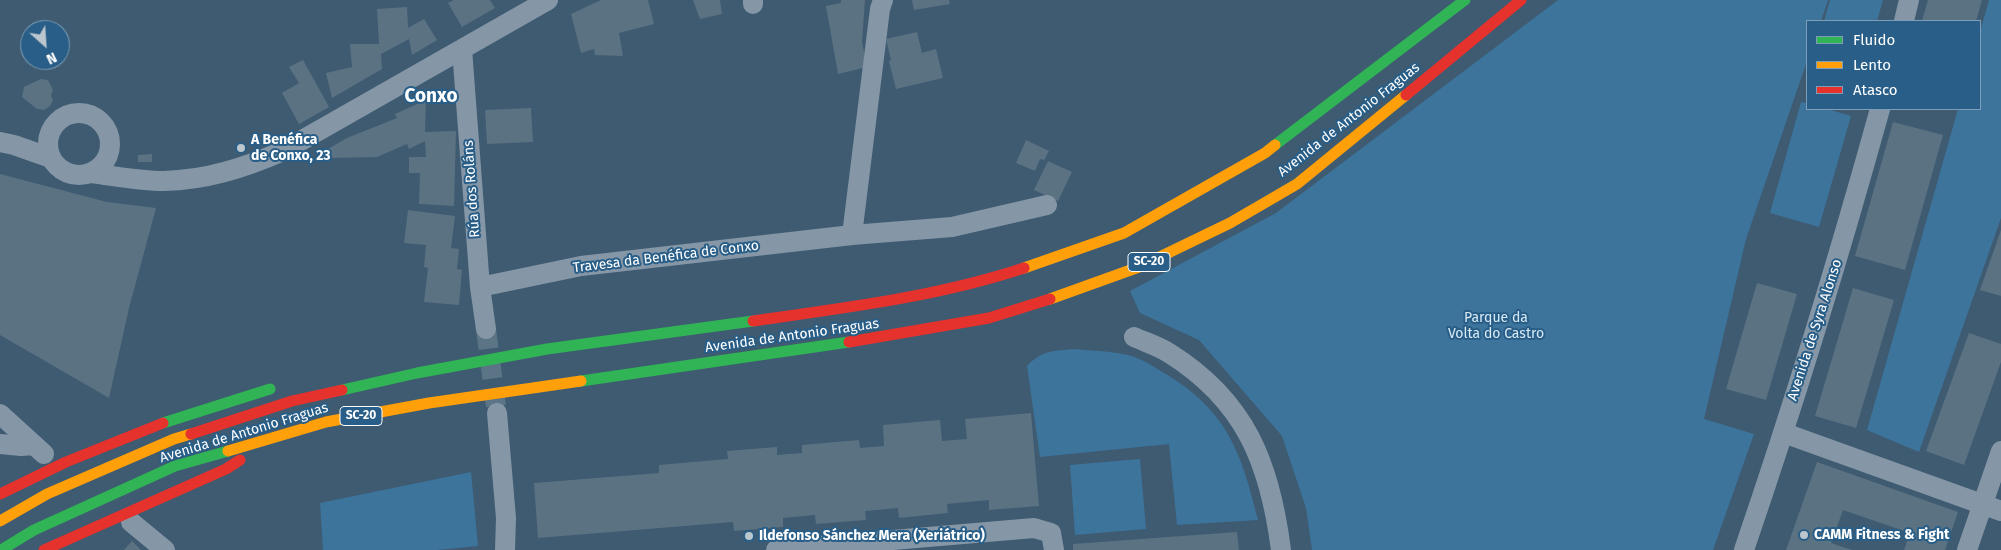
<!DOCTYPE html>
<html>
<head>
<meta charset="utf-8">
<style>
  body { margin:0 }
  #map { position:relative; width:2001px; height:550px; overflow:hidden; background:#3e5b71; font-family:"Fira Sans",sans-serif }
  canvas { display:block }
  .legend { position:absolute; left:1806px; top:20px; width:175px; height:90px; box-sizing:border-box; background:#285e87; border:1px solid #7e9eb7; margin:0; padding:6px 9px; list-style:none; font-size:15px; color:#fff }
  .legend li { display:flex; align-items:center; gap:10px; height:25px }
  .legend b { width:25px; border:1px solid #7e9eb7 }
  .north { position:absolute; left:20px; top:20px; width:50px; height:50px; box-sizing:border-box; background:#285e87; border:1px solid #7e9eb7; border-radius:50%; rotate:154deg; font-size:14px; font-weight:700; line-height:20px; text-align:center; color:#fff }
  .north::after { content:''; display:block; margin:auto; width:18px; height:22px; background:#bbc6cd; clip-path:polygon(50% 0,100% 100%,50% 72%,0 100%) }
</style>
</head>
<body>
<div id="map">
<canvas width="2001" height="550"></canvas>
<ul class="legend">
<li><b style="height:6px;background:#30b455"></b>Fluido</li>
<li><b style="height:6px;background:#ff9f0a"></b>Lento</li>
<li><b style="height:6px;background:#e5322d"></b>Atasco</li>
</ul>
<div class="north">N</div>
</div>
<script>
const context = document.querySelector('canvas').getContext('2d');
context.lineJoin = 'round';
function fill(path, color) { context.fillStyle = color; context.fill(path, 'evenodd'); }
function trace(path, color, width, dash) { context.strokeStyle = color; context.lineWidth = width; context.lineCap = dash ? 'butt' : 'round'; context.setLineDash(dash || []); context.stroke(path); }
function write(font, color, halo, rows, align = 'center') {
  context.font = font + ' "Fira Sans",sans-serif'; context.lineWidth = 4; context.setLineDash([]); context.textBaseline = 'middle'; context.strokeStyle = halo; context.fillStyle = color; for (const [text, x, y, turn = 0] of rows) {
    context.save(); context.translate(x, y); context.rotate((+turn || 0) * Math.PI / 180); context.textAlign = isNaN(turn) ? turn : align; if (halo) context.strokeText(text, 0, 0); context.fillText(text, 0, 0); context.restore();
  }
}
const green = new Path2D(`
  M1558,0h270l-7,21h-14v40l-61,178 -42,180 50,15 -41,116h-401l-6,-42 -24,-72 -83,-96 -59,-27 -10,-22 146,-78z
  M1830,0h53l-6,21h-53z
  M1989,0h12v218l-82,234 -52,-22 91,-321h22v-77z
  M1801,102l6,1v6h20l24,7 -32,111 -49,-14z
  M1075,349c17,2 36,2 53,6 15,4 28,13 41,21 60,37 73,80 89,144l-81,5 -8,-81 -129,13 -13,-91c15,-16 27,-15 48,-17z
  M1140,459l6,70 -71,6 -5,-70z
  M471,472l7,74 -41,4h-114l-3,-47z`);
const building = new Path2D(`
  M454,0h36l5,8 -33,19 -14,-24z
  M601,0h47l6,24 -35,9 4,23 -28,-1 -1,-6 -13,4 -10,-39z
  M693,0h27l2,14 -22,5z
  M841,0h24l-3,42 5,25 -29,7 -12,-68 15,-3z
  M912,0h37l1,4 -36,6z
  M1928,0h54l-6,21h-54z
  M407,7l1,21 16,-9 13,21 -25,15 -3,-16 -28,15 1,15 -50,29 -6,-25 26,-6 -2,-23h29l-2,-35z
  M917,32l5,21 14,-4 7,29 -47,11 -7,-28 2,-1 -5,-21z
  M303,60l26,47 -30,17 -17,-31 17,-10 -10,-16z
  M41,79l7,1 5,10 -2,5 2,5 -3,6 -6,4 -7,-1 -15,-12 2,-10z
  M426,100l-1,32 31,-1 -2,75 -35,-2 1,-31h-11v-16h17l-1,-16 -16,8 -2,-5 -30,13 -45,1 -4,-9 19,-11 50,-20 -2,-4z
  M531,108l2,34 -46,2 -2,-34z
  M1893,122l50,13 -38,135 -50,-14z
  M1026,140l23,11 -5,9 -4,-1 -5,12 -19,-8z
  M152,154v8h-14v-7z
  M1048,161l24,11 -14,29 -24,-11z
  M0,174l107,28 49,6 -27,100 -20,90 -109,-63z
  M408,210l47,6 -4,32 8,1 -2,20 5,1 -3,35 -35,-3 4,-34 -4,-1 2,-22 -22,-2z
  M2001,230v66l-21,-6z
  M1757,283l40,11 -31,106 -40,-11z
  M1853,288l41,12 -38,128 -41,-12z
  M1969,333l32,11v18l-37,103 -38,-14z
  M1031,413l8,93 -50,4v-10l-42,4 1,9 -49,5 -1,-10 -33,3 1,9 -50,4 -1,-9 -32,3v9l-49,4 -1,-9 -195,16 -4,-55 125,-10v-8l69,-6 -1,-8 50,-4v8l25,-2v-8l57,-5 1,8 24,-2 -1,-21 57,-5 2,21 25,-2 -2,-20z
  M1817,462l141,50 -13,38h-41l6,-17 -67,-23 -12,33 21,7h-66z
  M1237,532l2,18h-166v-6z
  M132,541l9,9h-17z`);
const streetTunnel = new Path2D(`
  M486,329l10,77`);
const street = new Path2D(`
  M753,0v4
  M1904,21l5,-21
  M462,49l18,238 6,42
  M48 144a31 31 0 1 1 62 0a31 31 0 1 1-62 0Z
  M0,142l14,3 37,13
  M91,173c24,3 48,8 73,8 42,-1 80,-13 119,-30l265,-151
  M852,235l28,-226 3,-9
  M480,287l101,-21 271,-31 100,-8 95,-22
  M1134,337c11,5 24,9 35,16 77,48 101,111 112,197
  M497,413l9,105 -1,32
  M0,414l44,40
  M1784,433l217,78
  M0,444l21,2 13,-1
  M131,522l34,28
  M776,550l258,-22 17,5 3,17
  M1744,550c50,-146 95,-293 136,-441
  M1967,550l34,-99`);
const fast = new Path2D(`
  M1275,145l190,-145
  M581,381l268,-39
  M342,390l75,-17 130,-24 206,-28
  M163,423l107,-34
  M1,550l33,-20 141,-64 53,-15`);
const slow = new Path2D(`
  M1024,268l100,-35 141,-80 10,-8
  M1050,299l89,-32 91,-44 67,-39 109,-89
  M228,451l98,-29 103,-19 152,-22
  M0,521l47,-27 127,-55 17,-5`);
const jam = new Path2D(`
  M1406,95l115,-95
  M753,321c91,-13 183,-24 271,-53
  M849,342l140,-24 61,-19
  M191,434l101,-33 50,-11
  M0,494l66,-32 97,-39
  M44,550l182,-81 14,-9`);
const markers = [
  [241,148,5,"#bbc6cd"],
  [1804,535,5,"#bbc6cd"],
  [749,536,5,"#bbc6cd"]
];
const shields = [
  [1149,262,42],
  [361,416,42]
];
const shieldNames = [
  ["SC-20",1149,262],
  ["SC-20",361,416]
];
const streetNames = [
  ["Avenida de Antonio Fraguas",1349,120,-38],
  ["Rúa dos Roláns",472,189,-94],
  ["Travesa da Benéfica de Conxo",666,257,-7],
  ["Avenida de Syra Alonso",1815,330,-72],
  ["Avenida de Antonio Fraguas",792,336,-8],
  ["Avenida de Antonio Fraguas",244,433,-17]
];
const poiNames = [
  ["A Benéfica",251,140],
  ["de Conxo, 23",251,156],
  ["CAMM Fitness & Fight",1814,535],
  ["Ildefonso Sánchez Mera (Xeriátrico)",759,536]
];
const parkNames = [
  ["Parque da",1496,318],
  ["Volta do Castro",1496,334]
];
const districtNames = [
  ["Conxo",431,97]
];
fill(green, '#3d749c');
fill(building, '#5b7283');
trace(streetTunnel, '#5b7486', 20, [20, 10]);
trace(street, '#8597a7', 20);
trace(fast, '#30b455', 11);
trace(slow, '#ff9f0a', 11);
trace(jam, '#e5322d', 11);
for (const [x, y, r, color] of markers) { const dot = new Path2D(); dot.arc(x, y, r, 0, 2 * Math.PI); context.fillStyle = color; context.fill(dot); trace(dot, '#285e87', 2); }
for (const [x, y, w] of shields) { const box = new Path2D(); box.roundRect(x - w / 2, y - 9.5, w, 19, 4); context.fillStyle = '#285e87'; context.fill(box); trace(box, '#fff', 1); }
write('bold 12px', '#fff', null, shieldNames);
write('14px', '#fff', '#285e87', streetNames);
write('bold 14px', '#fff', '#285e87', poiNames, 'left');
write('14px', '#d7eaf6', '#285e87', parkNames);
write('bold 19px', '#fff', '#285e87', districtNames);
</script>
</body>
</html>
